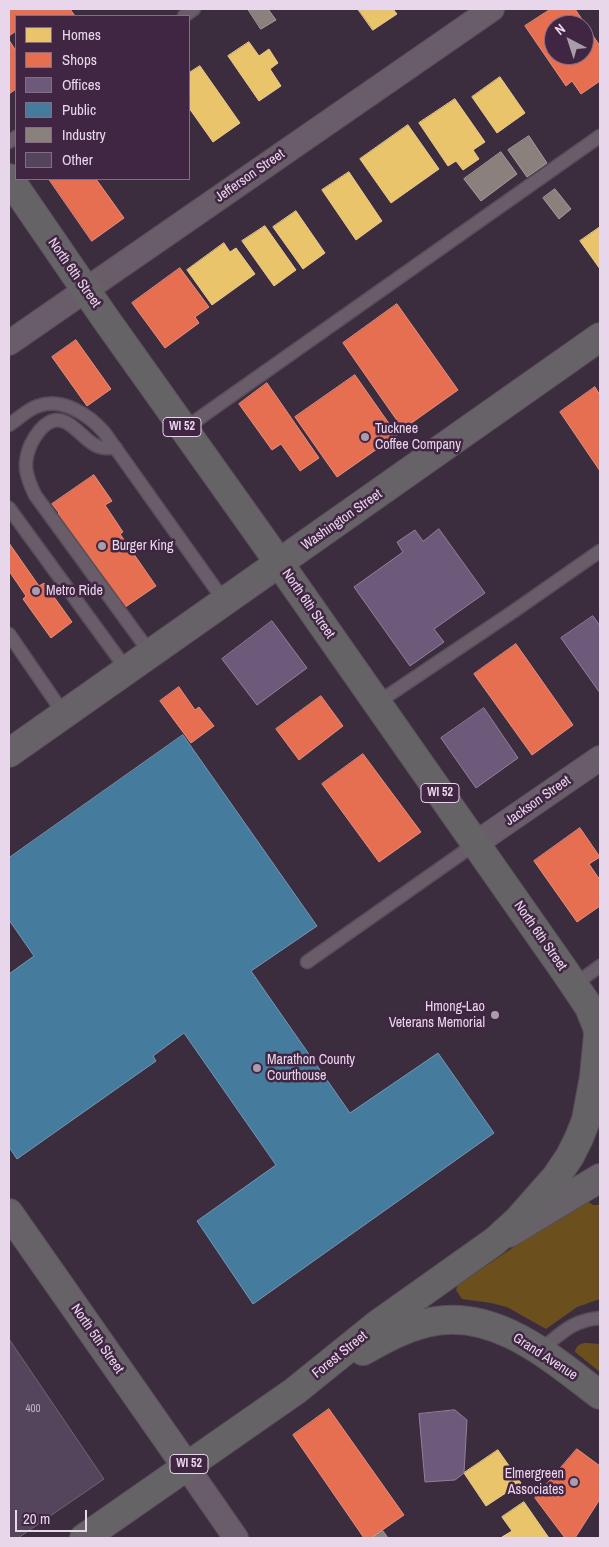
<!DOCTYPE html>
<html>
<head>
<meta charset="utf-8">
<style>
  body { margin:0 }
  #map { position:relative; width:609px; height:1547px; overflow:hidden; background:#3b2d3d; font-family:"Archivo Narrow",sans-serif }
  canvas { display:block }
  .frame { position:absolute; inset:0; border:10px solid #e8d7ea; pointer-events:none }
  .legend { position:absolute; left:15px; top:15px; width:175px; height:165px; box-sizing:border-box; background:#412644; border:1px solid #846d86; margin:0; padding:6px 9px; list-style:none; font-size:15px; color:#e8d7ea }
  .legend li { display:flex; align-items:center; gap:10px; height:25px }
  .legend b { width:25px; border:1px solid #846d86 }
  .north { position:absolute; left:544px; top:15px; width:50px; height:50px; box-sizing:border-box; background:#412644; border:1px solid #846d86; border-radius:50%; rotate:320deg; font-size:14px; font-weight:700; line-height:20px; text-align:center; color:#e8d7ea }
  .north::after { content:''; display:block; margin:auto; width:18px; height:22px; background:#ab9cad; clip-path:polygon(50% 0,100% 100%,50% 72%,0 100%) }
  .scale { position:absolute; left:15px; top:1510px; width:72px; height:22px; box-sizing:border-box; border:2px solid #e8d7ea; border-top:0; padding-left:6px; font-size:15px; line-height:18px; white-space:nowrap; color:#e8d7ea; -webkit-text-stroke:4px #412644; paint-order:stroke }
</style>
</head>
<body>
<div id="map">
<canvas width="609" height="1547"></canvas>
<div class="frame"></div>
<ul class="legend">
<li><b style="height:14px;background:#e9c46a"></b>Homes</li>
<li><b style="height:14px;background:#e76f51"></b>Shops</li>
<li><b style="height:14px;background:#6d597a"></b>Offices</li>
<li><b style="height:14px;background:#457b9d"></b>Public</li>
<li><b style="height:14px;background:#8a817c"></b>Industry</li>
<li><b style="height:14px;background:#54455d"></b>Other</li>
</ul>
<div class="north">N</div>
<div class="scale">20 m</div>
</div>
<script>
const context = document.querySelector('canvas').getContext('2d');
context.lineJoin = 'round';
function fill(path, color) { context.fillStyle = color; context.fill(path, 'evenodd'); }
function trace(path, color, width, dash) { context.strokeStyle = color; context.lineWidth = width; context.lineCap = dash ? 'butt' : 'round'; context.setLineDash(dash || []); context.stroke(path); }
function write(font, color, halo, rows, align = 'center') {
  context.font = font + ' "Archivo Narrow",sans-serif'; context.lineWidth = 5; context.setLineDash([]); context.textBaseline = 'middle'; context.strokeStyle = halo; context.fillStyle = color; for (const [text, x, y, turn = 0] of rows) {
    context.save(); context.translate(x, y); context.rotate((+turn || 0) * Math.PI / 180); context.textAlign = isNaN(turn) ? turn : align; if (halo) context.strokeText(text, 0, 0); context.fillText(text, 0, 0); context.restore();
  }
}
const green = new Path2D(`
  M584,1199l9,6h7v94l-23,8 -31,22 -39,-22 -16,-4 -29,-4 -6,-9 2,-5z
  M587,1343l13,1v28l-25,-20c1,-7 6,-9 12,-9z`);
const homes = new Path2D(`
  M358,9h35l4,5 -24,16z
  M249,42l10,14 10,-7 9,14 -8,6 11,17 -22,15 -31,-45z
  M200,66l40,57 -27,19 -24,-34 1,-19 -1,-16z
  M500,77l25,36 -28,20 -25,-36z
  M455,99l30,43 -12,8 6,9 -16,11 -7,-9 -8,5 -29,-43z
  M408,125l31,44 -48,34 -31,-44z
  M349,172l33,49 -26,19 -34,-50z
  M296,211l29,42 -22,16 -30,-42z
  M265,226l31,44 -22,16 -32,-45z
  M600,227v42l-20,-28z
  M224,243l6,9 6,-4 19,26 -43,31 -25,-35z
  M498,1450l23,33 -35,23 -22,-33z
  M524,1502l25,36 -47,-1 10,-6 -10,-14z`);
const shops = new Path2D(`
  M9,9h61l5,7h-59v15l-7,5z
  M551,9h24l25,37v35l-19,13 -9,-13 -6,5 -41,-60zM554,25h30v30h-30z
  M9,40l7,11v38l-7,5z
  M49,179h47l28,39 -32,23z
  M180,268l29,39 -14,10 4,6 -34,25 -33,-45z
  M397,304l61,86 -55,39 -60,-86z
  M76,340l35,49 -24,17 -35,-49z
  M355,375l42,60 -60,42 -42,-60z
  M267,383l52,75 -19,13 -19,-27 -9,6 -33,-46z
  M595,387l5,8v76l-40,-59z
  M94,475l18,26 -7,4 18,27 -3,2 36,52 -32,22 -34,-51 -4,3 -30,-44 3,-3 -7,-9z
  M9,543l30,43 5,-3 28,39 -21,16 -28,-39 3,-3 -17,-25z
  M516,644l57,81 -41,30 -58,-81z
  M179,687l16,23 4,-3 15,19 -23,17 -31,-42z
  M321,696l22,30 -44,34 -23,-31z
  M363,754l58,78 -42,30 -57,-78z
  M580,828l20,29 -11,7 11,16v26l-23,16 -43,-61z
  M329,1409l75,106 -33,23h-7l-71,-103z
  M577,1449l23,17v33l-25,39h-10l-30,-40z`);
const offices = new Path2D(`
  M439,529l46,64 -51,36 10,13 -34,24 -56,-79 49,-35 -6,-10 18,-12 8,11z
  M593,616l7,10v67l-39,-55z
  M272,621l35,47 -50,37 -35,-46z
  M484,708l34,50 -42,30 -35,-50z
  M455,1410l12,10 -3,53 -9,7 -30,2 -6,-68z`);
const public = new Path2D(`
  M183,735l134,191 -66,45 99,142 88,-60 56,80 -241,171 -56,-83 79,-56 -92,-132 -31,23 3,5 -139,98 -8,-12v-173l25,-18 -25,-36v-62z`);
const industry = new Path2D(`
  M248,9h20l8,11 -15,9z
  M529,136l18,27 -20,14 -19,-27z
  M501,152l16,22 -36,27 -17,-22z
  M555,189l16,20 -12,10 -16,-21z
  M383,1531l5,7h-16z`);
const building = new Path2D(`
  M9,1339l95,140 -86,59h-9z`);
const lane = new Path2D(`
  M184,16l10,-7
  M9,142l7,-5
  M9,425c9,-6 19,-16 29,-19 24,-9 51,9 66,26l121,170
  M184,429l416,-293
  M116,448c-7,0 -13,1 -19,-2 -15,-6 -30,-35 -49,-23 -8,5 -13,13 -17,21 -9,20 -5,32 4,51l116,159
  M9,508l118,162
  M9,634l55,80
  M377,703l137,-92 86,-60
  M307,962l168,-118
  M574,985l26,-19
  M540,1350c21,-16 32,-30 60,-32`);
const street = new Path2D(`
  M9,343l483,-334
  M475,844l125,-86
  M186,1466l50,72`);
const secondary = new Path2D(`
  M9,753l591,-416
  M9,1213l177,253
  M509,1233l91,-55`);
const primary = new Path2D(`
  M9,178l96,140 158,222 301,430 25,37 11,27
  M363,1351c20,-11 41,-23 63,-28 67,-17 125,35 174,72
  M84,1538l211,-147 83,-67 117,-83 24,-22 37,-42 14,-21 9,-18 7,-18 8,-43 4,-42 -1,-11`);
const markers = [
  [365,437,5,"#ab9cad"],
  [102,546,5,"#ab9cad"],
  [36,591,5,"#ab9cad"],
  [495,1015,5,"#ab9cad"],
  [257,1068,5,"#ab9cad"],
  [574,1482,5,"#ab9cad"]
];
const numberNames = [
  ["400",33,1409]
];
const shields = [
  [182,427,38],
  [440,793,38],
  [189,1464,38]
];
const shieldNames = [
  ["WI 52",182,427],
  ["WI 52",440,793],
  ["WI 52",189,1464]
];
const streetNames = [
  ["Jefferson Street",250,176,-35],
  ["North 6th Street",74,273,55],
  ["Washington Street",342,520,-35],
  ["North 6th Street",308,604,55],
  ["Jackson Street",538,801,-35],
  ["North 6th Street",540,936,55],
  ["North 5th Street",97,1339,55],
  ["Forest Street",340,1355,-39],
  ["Grand Avenue",545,1357,33]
];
const poiNames = [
  ["Tucknee",375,429],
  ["Coffee Company",375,445],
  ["Burger King",112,546],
  ["Metro Ride",46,591],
  ["Hmong-Lao",485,1007,"right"],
  ["Veterans Memorial",485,1023,"right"],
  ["Marathon County",267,1060],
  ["Courthouse",267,1076],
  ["Elmergreen",564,1474,"right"],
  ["Associates",564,1490,"right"]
];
fill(green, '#6b501d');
fill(homes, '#e9c46a');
trace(homes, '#e9ca90', 1);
fill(shops, '#e76f51');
trace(shops, '#e78e7f', 1);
fill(offices, '#6d597a');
trace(offices, '#927f9c', 1);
fill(public, '#457b9d');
trace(public, '#7697b4', 1);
fill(industry, '#8a817c');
trace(industry, '#a69b9d', 1);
fill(building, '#54455d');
trace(building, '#6e6574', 1);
trace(lane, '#594c5b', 15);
trace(street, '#594c5b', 26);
trace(secondary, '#594c5b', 30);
trace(primary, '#594c5b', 30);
trace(lane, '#695d6a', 12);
trace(street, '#695d6a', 24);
trace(secondary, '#676168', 28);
trace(primary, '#666366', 28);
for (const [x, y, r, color] of markers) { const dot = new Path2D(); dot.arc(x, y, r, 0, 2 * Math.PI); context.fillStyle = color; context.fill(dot); trace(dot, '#412644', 2); }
write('11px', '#c3b2c7', null, numberNames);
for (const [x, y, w] of shields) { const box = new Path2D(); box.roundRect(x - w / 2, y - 9.5, w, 19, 4); context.fillStyle = '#412644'; context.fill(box); trace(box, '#e8d7ea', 1); }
write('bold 12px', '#e8d7ea', null, shieldNames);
write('14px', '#e8d7ea', '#412644', streetNames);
write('14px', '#e8d7ea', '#412644', poiNames, 'left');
</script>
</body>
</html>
